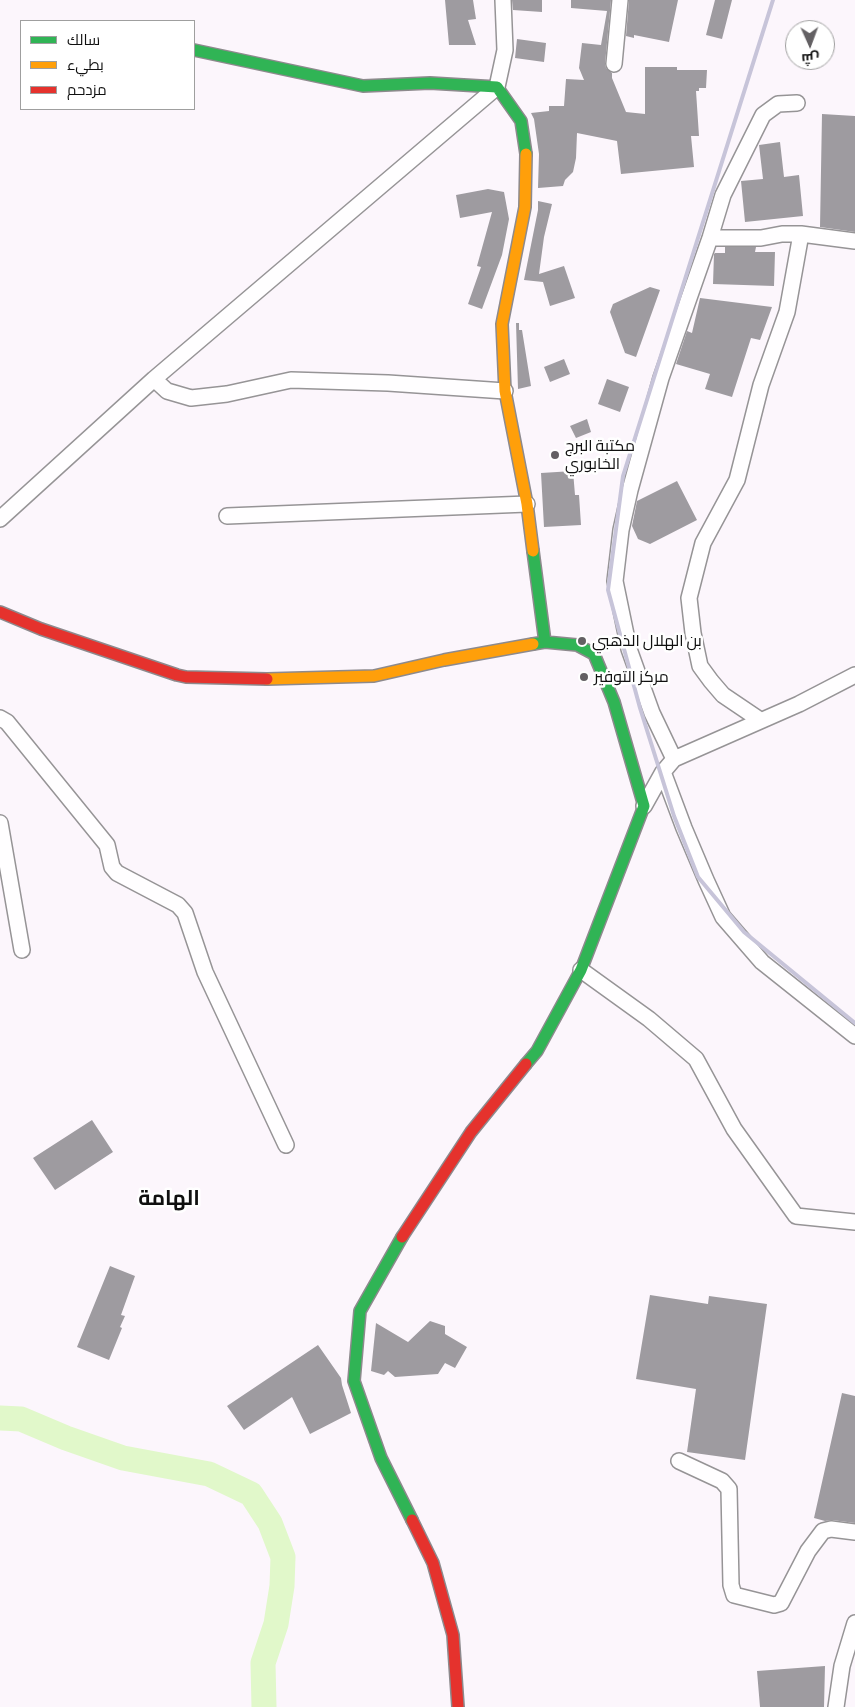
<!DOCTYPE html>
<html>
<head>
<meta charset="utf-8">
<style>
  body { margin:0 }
  #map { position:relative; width:855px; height:1707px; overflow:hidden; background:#fcf6fc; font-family:"Crimson Pro",Cairo,serif }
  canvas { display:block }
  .legend { position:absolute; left:20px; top:20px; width:175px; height:90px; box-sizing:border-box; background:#fff; border:1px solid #9f9f9f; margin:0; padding:6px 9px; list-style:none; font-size:15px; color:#101010 }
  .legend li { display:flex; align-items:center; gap:10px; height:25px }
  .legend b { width:25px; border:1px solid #9f9f9f }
  .north { position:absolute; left:785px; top:20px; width:50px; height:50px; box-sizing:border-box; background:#fff; border:1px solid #9f9f9f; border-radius:50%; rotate:178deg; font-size:14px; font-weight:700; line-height:20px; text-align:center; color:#101010 }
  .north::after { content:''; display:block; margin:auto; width:18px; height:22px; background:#636063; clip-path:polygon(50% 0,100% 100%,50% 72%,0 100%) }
</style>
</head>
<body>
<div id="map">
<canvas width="855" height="1707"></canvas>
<ul class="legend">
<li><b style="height:6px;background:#30b455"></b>سالك</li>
<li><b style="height:6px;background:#ff9f0a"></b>بطيء</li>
<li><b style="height:6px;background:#e5322d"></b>مزدحم</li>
</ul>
<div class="north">ش</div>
</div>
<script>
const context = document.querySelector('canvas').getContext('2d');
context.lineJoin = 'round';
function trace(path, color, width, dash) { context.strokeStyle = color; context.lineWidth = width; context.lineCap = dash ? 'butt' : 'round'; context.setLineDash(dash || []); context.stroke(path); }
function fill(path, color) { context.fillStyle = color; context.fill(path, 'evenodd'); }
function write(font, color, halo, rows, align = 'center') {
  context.font = font + ' "Crimson Pro",Cairo,serif'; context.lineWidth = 5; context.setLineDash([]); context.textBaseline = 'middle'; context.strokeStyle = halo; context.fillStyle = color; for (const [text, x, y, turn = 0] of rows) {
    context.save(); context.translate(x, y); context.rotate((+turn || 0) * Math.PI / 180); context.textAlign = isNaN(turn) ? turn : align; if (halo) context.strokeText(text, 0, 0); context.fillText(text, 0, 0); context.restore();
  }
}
const river = new Path2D(`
  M0,1418l21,1 45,19 57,20 86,16 42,20 19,29 13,34 -1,29 -6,38 -13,39 1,44`);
const building = new Path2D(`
  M445,0h28l3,19 -8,1 8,25h-27z
  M512,0h30v12l-29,-2z
  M571,0h40l-6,64 1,4 6,5v5l14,34 19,2v-47h32v3h30l-1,18h-7v3h-3l3,45h-8l3,31 -73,7 -4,-33 -40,-8 -1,25 -3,14 -8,8 -2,6 -25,2 1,-34 -5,-35 -3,-6 18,-2v-5h15l2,-27 18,1 -5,-12 3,-25 19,2 6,-34 -36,-3z
  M629,0h49l-9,42 -35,-7v3l-8,-2z
  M715,0h17l-10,39 -16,-4z
  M517,39l29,4 -2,19 -29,-4z
  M822,114l33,2v116l-35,-5z
  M780,142l4,35 15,-2 4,41 -58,6 -4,-41 22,-2 -4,-34z
  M488,189l16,3 5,27 -7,36 -20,54 -14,-5 13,-37 -4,-1 15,-54 -32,6 -4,-23z
  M538,201l14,3 -8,33 -5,37 25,-8 11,32 -25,8 -7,-24 -19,-2 14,-70z
  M725,247h31l-1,5h20l-1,34 -61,-2 1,-30 1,-1h10z
  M650,287l10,3 -24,67 -11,-4 -15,-41 3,-8z
  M700,298l72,9 -12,33 -9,-2 -19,59 -27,-8 5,-15 -34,-10 11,-33 5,2z
  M516,323h3v7h3l9,56 -13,3z
  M564,359l6,15 -20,8 -6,-15z
  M607,379l22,8 -9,25 -22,-8z
  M587,419l4,13 -15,6 -6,-12z
  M573,471l2,24h4l2,30 -37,2 -3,-54z
  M677,481l20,39 -47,24 -12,-5 -6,-13 5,-25z
  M92,1120l21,32 -58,38 -22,-32z
  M110,1266l25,10 -14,39 4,1 -5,11 2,1 -13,32 -32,-13z
  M650,1295l58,9 1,-8 58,8 -22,156 -58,-8 9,-63 -60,-10z
  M430,1321l15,5v8l22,13 -12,21 -10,-5 -7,11 -43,3 -7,-6 -4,4 -13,-4 5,-48 32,19z
  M318,1345l23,33 1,7 9,28 -41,21 -18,-37 -48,33 -17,-24z
  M842,1393l13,3v127l-23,-3 -7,1 -11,-3z
  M825,1666l-1,41h-64l-3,-36z`);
const street = new Path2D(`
  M614,64l6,-64
  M710,238h51l21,-4h19
  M154,379l13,12 24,7 36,-4 64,-14 97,3 117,8
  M227,516l300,-12
  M0,519l154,-140 343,-292 8,-37 -2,-50
  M0,718l7,4 100,123 5,22 5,6 61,32 7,8 20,59 81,173
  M760,720l-37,-25 -12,-14 -11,-15 -7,-33 -4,-35 14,-55 34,-63 24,-95 26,-73 14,-78 54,7
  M674,759l-22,-46 -23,-64 -14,-68 6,-51 9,-40 31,-112 49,-140 13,-43 40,-80 15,-11 19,-1
  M663,772l21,56 22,52 17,37 39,45 93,74
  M644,806l19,-34 11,-13 125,-55 56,-29
  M0,823l22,127
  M581,970l68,49 47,40 38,70 62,87 59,6
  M679,1461l43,20 7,8 2,96 3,10 40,10 7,-2 27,-52 15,-20 8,-2 24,3
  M836,1707l6,-41 13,-43`);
const fast = new Path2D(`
  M194,50l169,36 67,-3 67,4 24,34 5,33
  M533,551l12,91
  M526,1064l11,-13 44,-81 63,-164 -30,-104 -20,-48 -17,-9 -32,-3 -12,2
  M402,1237l-42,74 -6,70 27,77 31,62`);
const slow = new Path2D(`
  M526,154l-1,53 -23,117 3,67 22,113 6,47
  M267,679l107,-3 70,-16 89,-16`);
const jam = new Path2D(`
  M0,612l41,17 136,46 9,2 81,2
  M402,1237l69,-105 55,-68
  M412,1520l21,43 20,72 5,72`);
const rail = new Path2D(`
  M773,0l-150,476 -15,114 32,118 34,108 24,61 46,55 111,91`);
const markers = [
  [555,455,5,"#636063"],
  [582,641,5,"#636063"],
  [584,677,5,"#636063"]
];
const poiNames = [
  ["مكتبة البرج",565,446],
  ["الخابوري",565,464],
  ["بن الهلال الذهبي",592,641],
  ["مركز التوفير",594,677]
];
const districtNames = [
  ["الهامة",169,1199]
];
trace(river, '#e1f8ca', 25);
fill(building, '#9e9ba0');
trace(street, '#969496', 18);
trace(fast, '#8d8a8d', 14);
trace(slow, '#8d8a8d', 14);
trace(jam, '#8d8a8d', 14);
trace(street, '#fffeff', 15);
trace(fast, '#30b455', 11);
trace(slow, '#ff9f0a', 11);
trace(jam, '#e5322d', 11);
trace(rail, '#c7c4d9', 4);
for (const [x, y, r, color] of markers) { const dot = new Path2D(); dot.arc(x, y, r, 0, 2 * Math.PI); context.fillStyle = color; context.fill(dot); trace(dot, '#fff', 2); }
write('16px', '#101010', '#fff', poiNames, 'left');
write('bold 21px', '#101010', '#fff', districtNames);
</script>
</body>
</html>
